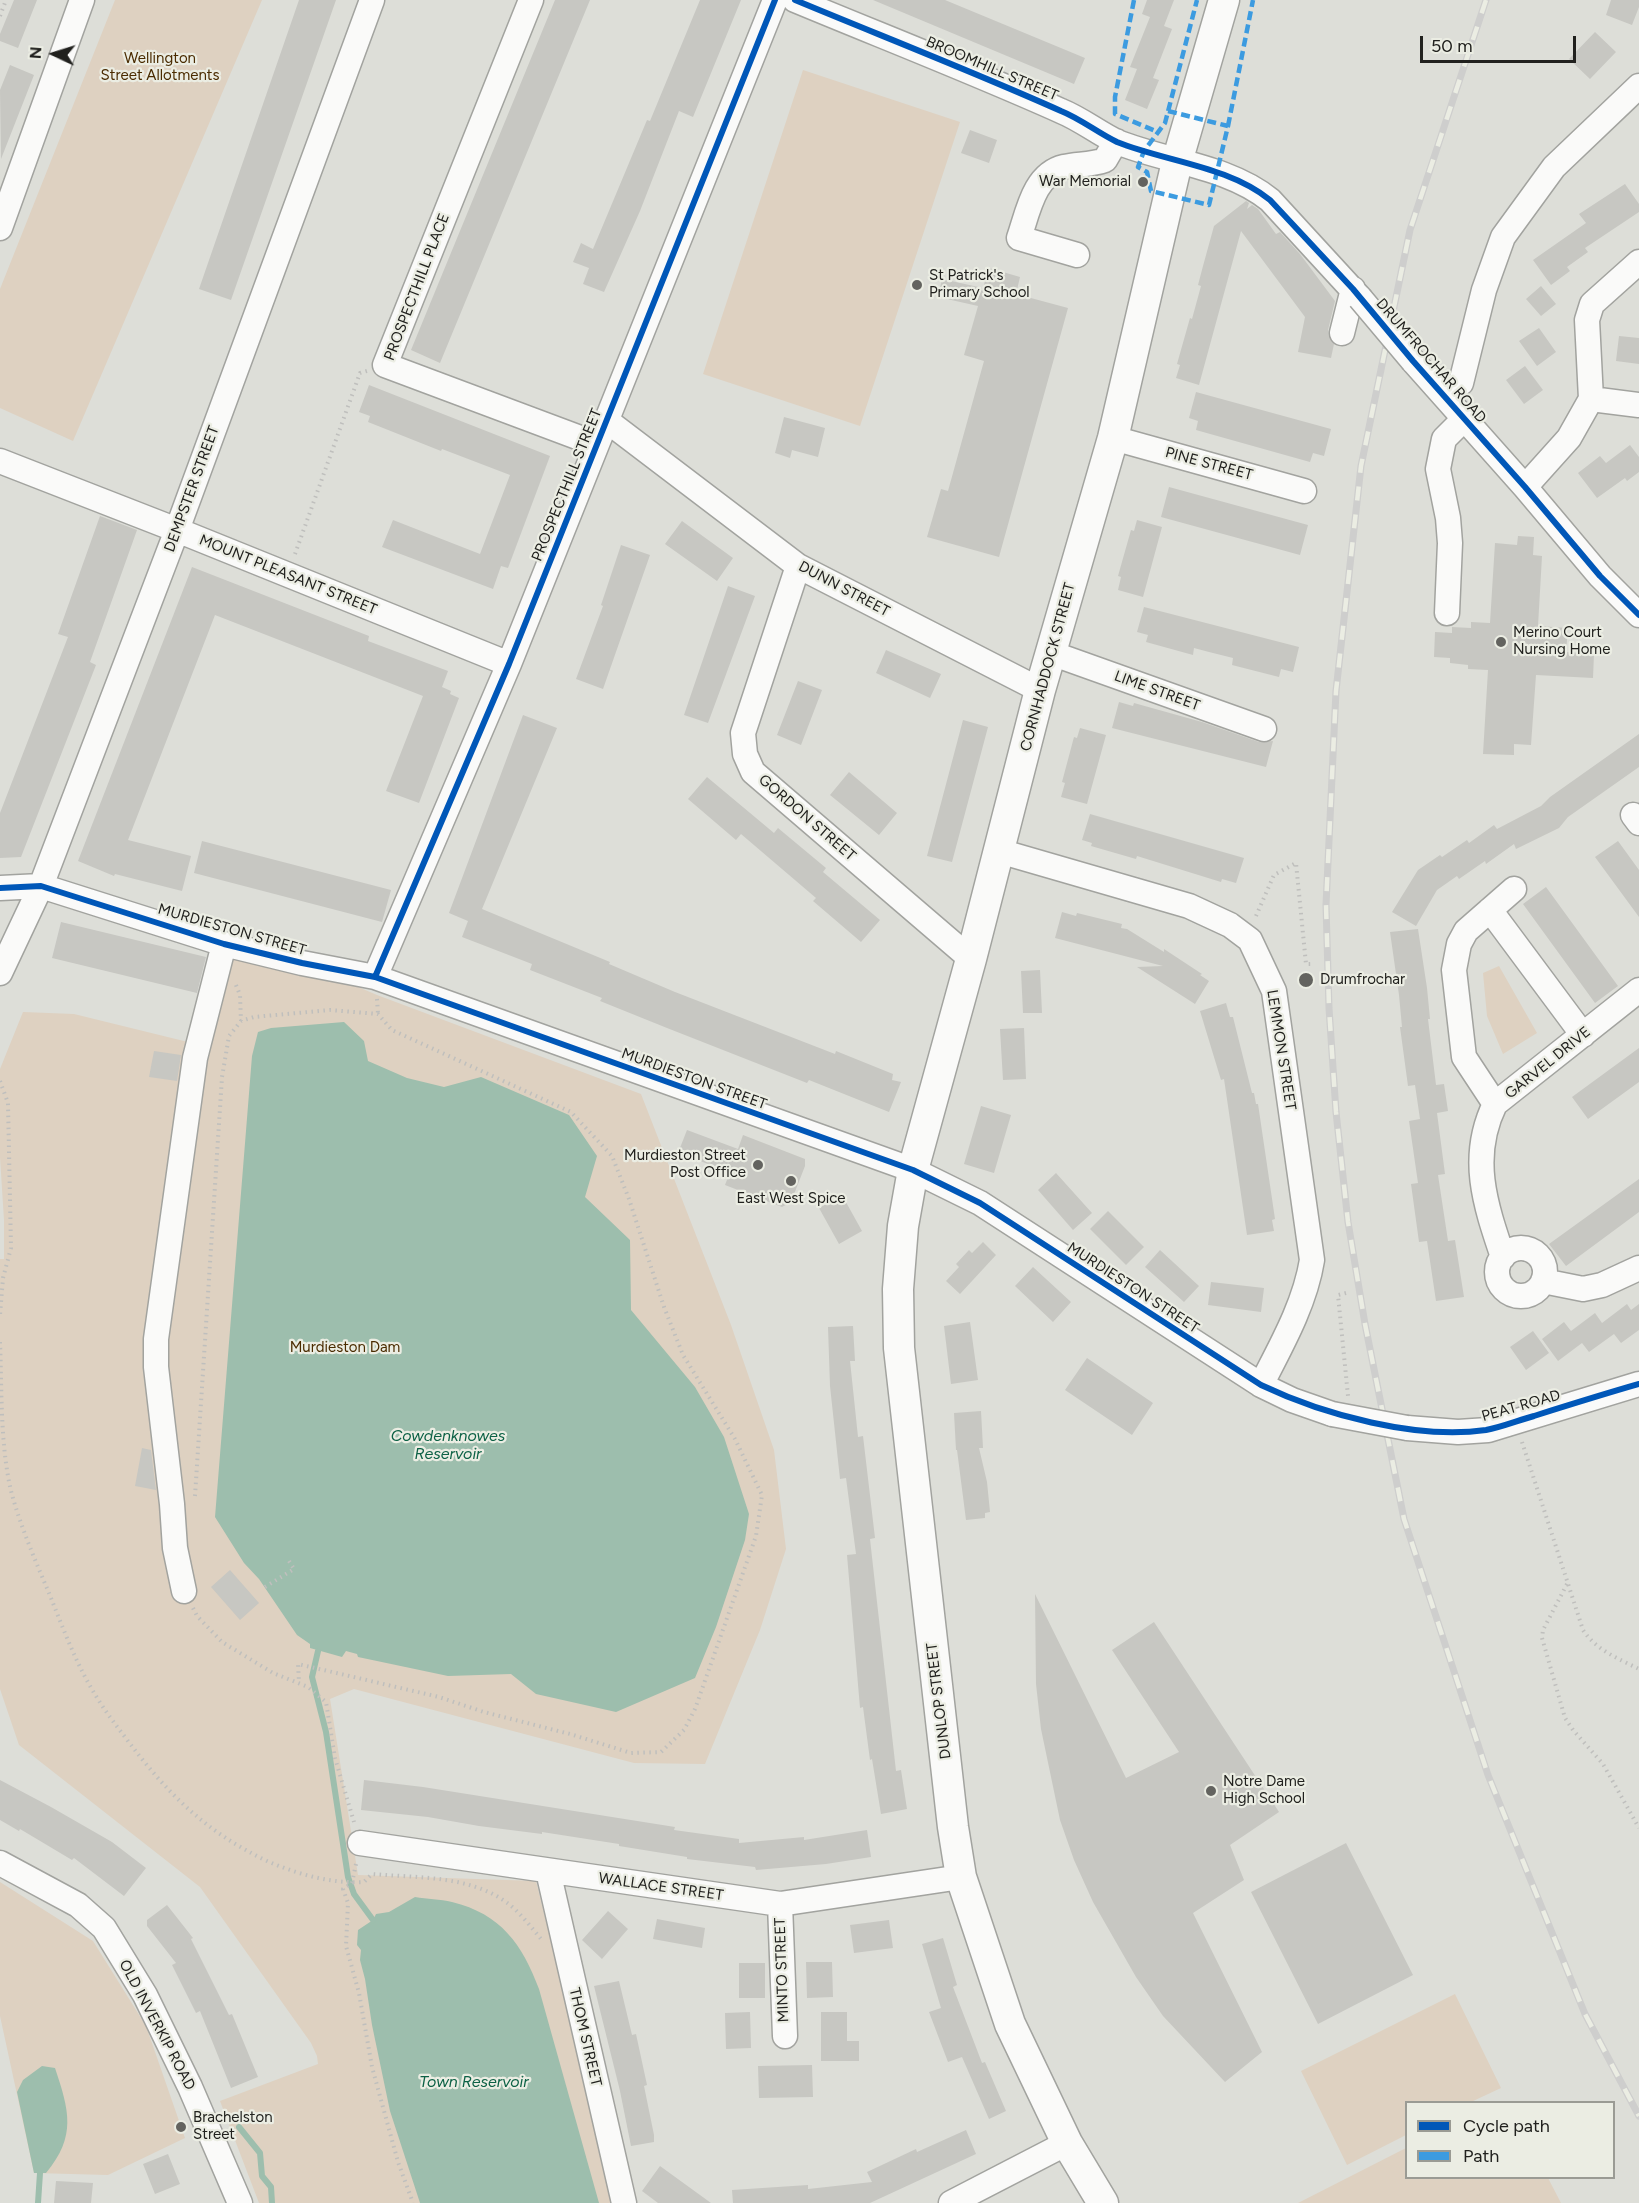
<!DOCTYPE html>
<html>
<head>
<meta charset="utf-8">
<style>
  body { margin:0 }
  #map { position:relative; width:1639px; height:2203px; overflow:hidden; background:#ddded8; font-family:Figtree,sans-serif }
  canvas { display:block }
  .legend { position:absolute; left:1405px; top:2101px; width:210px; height:78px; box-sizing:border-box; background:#ebede3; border:2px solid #9a9b94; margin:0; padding:8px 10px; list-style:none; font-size:18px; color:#21211e }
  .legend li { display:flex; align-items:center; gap:12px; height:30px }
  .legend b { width:30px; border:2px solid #9a9b94 }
  .north { position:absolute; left:24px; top:24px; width:60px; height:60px; -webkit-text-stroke:4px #ebede3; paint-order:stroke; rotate:274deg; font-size:16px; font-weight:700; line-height:24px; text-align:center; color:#21211e }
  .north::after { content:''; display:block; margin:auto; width:21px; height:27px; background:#21211e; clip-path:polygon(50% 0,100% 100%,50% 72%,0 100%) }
  .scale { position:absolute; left:1420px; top:36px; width:156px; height:27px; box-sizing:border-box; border:3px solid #21211e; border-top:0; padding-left:8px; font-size:18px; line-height:21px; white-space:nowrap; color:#21211e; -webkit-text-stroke:4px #ebede3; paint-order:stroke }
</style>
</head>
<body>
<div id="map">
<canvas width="1639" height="2203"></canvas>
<ul class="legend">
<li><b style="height:8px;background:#0057b8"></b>Cycle path</li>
<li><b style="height:8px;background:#3c9be0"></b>Path</li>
</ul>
<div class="north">N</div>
<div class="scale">50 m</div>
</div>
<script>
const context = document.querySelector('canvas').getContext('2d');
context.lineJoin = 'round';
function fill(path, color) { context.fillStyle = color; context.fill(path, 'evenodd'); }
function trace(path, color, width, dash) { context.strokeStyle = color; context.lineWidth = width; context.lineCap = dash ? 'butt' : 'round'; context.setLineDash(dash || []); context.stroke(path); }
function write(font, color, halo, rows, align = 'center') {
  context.font = font + ' Figtree,sans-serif'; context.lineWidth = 4.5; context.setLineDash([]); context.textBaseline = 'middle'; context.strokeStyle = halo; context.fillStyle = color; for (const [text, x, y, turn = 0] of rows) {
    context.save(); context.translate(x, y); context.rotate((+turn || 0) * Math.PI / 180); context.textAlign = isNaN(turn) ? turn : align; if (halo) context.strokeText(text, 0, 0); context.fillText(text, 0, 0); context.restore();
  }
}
const green = new Path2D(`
  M115,0h147l-189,441 -73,-33v-119z
  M803,70l157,52 -100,304 -157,-52z
  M236,947l66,16 75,32 264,99 90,231 43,125 12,99 -26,81 -55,134 -71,-1 -280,-74 -24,10 28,176 178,6 80,322h-357l-39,-102 98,-37 -1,-8 -6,-13 -111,-156 -181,-142 -19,-56v-430h4v-39l-4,-63v-88l23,-57 51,2 118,29z
  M1499,966l38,67 -34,21 -16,-38 -4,-43z
  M0,1882l93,59 53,85 39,112 -77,37 -74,-2 -34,-157z
  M1455,1994l46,94 -30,14h-65v33l-59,30 -46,-94z
  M1406,2148v30h142l13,25h-263z`);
const water = new Path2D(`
  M344,1022l20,19 4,20 39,17 37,9 37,-10 88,38 28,41 -12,41 45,43 1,70 64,77 29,50 25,77 -4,26 -29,87 -21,51 -79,34 -80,-18 -25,-20 -63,2 -90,-19 -1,-3 -11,-3 -4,6 -32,-9v-4l-13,-9 -38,-56 -15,-16 -29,-46 37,-461 6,-24 13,-4z
  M415,1897c12,2 25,2 37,5 49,12 70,42 87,87l60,214h-179l-30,-92 -18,-86 -7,-46 -5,-19 1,-10 -4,-5 1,-15 15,-10 3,-6 13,-2z
  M42,2066l13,2c14,42 22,68 -9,105h-12l-17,-81 6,-12z`);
const stream = new Path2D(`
  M318,1651l-6,26 14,55 22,145 6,17 19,26
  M239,2127l21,26 2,23 9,11 1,16
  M38,2203l2,-30`);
const building = new Path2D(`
  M14,0h23l-19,48 -18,-7v-7z
  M299,0h37l-105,300 -32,-11z
  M555,0h35l-150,363 -29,-13z
  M700,0h41l-48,117 -14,-6 -39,100 -36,81 -21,-8 6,-16 -16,-6 8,-19 12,6 54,-129 3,1z
  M873,0h72l140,58 -11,26z
  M1147,0h27l-10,26 8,3 -19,49 6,2 -12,29 -22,-9 12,-31 -7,-2 20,-50 -8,-3z
  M1611,0h28v7l-7,18 -26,-10z
  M1595,32l21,20 -26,27 -21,-20z
  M10,65l24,10 -33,84 -1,-69z
  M970,130l27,10 -8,23 -28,-10z
  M1625,184l14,20v8l-54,36 3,4 -21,15 3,4 -19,14 -18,-25 53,-37 -7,-9z
  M1246,201l3,2 -2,6 5,-4 6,4 18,25 4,-2 20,22 35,47 -7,29 1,7 5,7 -3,14 -33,-6 7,-35 -64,-86 -42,154 -23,-7 4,-13 -3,-1 13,-46 2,1 9,-33 -3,-1 5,-19 11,-40z
  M989,268l31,9 -4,17 52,14 -69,249 -72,-20 14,-48 7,2 36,-130 -20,-6 14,-49 -40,-9 4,-18 41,9z
  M1541,286l15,18 -15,12 -15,-17z
  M1539,328l17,24 -19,14 -18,-25z
  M1619,336l20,2v26l-23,-3z
  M1525,366l18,24 -19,14 -18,-24z
  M369,385l181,71 -42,112 -7,-2 -8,23 -111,-42 11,-27 87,34 30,-79 -68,-26 -1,2 -73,-29 2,-6 -11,-4z
  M1196,392l135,37 -7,27 -11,-3 -3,9 -114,-32 2,-9 -9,-3z
  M784,417l41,11 -7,29 -26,-7 -2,8 -15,-5z
  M1630,445l9,12v15l-12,9 -2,-3 -28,20 -19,-25 22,-17 6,7z
  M1169,487l139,38 -8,30 -139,-38z
  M100,516l37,14 -47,132 6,3 -75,192 -21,1v-45l68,-176 -10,-3z
  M1137,520l25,7 -19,70 -25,-7 3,-13 -3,-1 13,-46 3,1z
  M682,521l51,37 -16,23 -52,-37z
  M1518,536l16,1 -1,18 9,1 -4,70 30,2 -2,24 28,2 -1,24 -57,-3 -5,70 -17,-1v11l-31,-1 5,-84 -20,-1v-4l-18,-2v-5l-16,-1 1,-25 17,1v-6l19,1v-6l19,1 5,-80 22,2z
  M621,545l29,10 -47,134 -27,-10 27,-73 -2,-1z
  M192,567l177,69 -1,5 80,30 -6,16 9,4 -1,3 9,4 -40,105 -33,-12 37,-95 -208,-81 -87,225 63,16 -9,35 -67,-17 -1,2 -36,-15z
  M728,586l27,10 -47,127 -24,-8z
  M1144,607l155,40 -6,25 -12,-3 -2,8 -47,-12 1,-7 -24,-6 -15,-4 -1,7 -47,-13 2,-7 -11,-3z
  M886,650l55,24 -11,24 -54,-25z
  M798,681l24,9 -21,55 -24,-10z
  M1119,702l14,4 1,-3 68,19 57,20 14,-1 -7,26 -154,-39z
  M523,715l34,13 -75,181 128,53 -1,2 66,28 160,62 1,-3 57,23 -1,6 9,2 -12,30 -80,-32 -2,3 -140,-55 -67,-27 2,-3 -72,-28 2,-6 -70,-27 6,-16 -19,-8z
  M963,720l25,7 -36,135 -25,-6z
  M1080,728l26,7 -19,69 -26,-7 4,-14 -3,-1 12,-45 3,1z
  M1639,734v33l-71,50 -9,11 -43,21 -2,-5 -28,20 -1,-3 -26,18 -2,-3 -20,14 -21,36 -24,-14 26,-42 22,-15 2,2 25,-17 2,3 25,-18 3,4 44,-23 9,-9z
  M849,772l48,41 -18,22 -49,-40z
  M707,777l67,56 4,-5 48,40 -3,4 57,48 -19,22 -48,-41 3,-3 -75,-64 -5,6 -48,-41z
  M1090,814l154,44 -8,25 -14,-4 -1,3 -84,-26 -1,3 -45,-13 1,-3 -10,-3z
  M202,841l189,49 -9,32 -188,-49z
  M1618,841l21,29v47l-44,-60z
  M1546,887l72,99 -23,17 -72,-99z
  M1062,912l14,4 1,-3 45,11 -1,4 6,1 37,23v-3l38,25 -2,1 9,6 -14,23 -58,-37 26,-1 -108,-28z
  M61,922l145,35 -9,36 -145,-35z
  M1418,929l9,59 3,31h-2l8,66 8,-1 4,27 -11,2 8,61 -7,1 10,66 7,-1 9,57 -28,4 -9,-60 -8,1 -8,-58 7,-1 -9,-62 11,-2 -5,-34 -7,1 -8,-59h2l-3,-32 -9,-63z
  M1040,970l2,43h-19l-2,-42z
  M1226,1003l4,14h3l19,76h2l2,11h2l17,115 -3,1 2,11 -27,4 -23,-156 -3,1 -21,-69z
  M1024,1028l2,51 -23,1 -3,-51z
  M1639,1048v34l-51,37 -16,-22z
  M154,1051l27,4 -4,26 -28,-4z
  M981,1106l30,9 -17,58 -30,-9z
  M687,1130l51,19 5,-14 62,24v7l-14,36 -9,5 -57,-22 5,-13 -52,-19z
  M1056,1173l36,40 -19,17 -35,-40z
  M1639,1179v33l-73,54 -17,-22z
  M842,1195l20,36 -23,13 -20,-36z
  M1108,1211l36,36 -18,18 -36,-36z
  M983,1242l13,13 -36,39 -14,-13 13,-14 -3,-3 13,-14 3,3z
  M1160,1250l39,36 -15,16 -39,-35z
  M1033,1267l38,35 -18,20 -38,-36z
  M1211,1282l53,6 -3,24 -53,-7z
  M1627,1304l4,6 8,-6v26l-18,13 -7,-9 -25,18 -7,-9 -24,18 -16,-22 22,-17 7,9 24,-18 7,10z
  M970,1322l8,58 -27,4 -7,-58z
  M853,1326l2,35h-5l8,76 5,-1 12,102 -5,1 7,63 19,169 5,-1 6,39 -26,5 -9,-55 -2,1 -7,-53 -3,1 -13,-153 9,-1 -10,-76 -6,1 -10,-93 -2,-59z
  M1533,1331l16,22 -23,17 -16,-23z
  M1087,1358l66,45 -21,32 -67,-45z
  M981,1411l2,37h-4l8,34 3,30 -5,1v5l-19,2 -9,-70h-1l-2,-37z
  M142,1448l9,2 5,40 -21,-4z
  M230,1570l29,33 -19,17 -29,-33z
  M1035,1594l91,184 53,-26 -67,-102 42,-28 125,190 -49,33 14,35 -51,33 69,139 -37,30 -62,-66 -27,-39 -43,-75 -19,-42 -14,-40 -19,-91 -5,-45z
  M0,1780l51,27 61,35 34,26 -22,28 -50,-38 -2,2 -52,-31 -1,2 -19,-11z
  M364,1780l59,7 252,40 -1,3 65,9v4l65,-6v3l63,-10 4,27 -45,7 -70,6 -1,-3 -68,-8v-2l-68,-11v-2l-77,-12v2l-63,-8 -51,-9 -67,-7z
  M1346,1843l67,132 -95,49 -67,-132z
  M167,1905l26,33 -2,1 38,76 3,-1 26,63 -27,11 -31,-77 -4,2 -24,-48 4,-2 -29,-37v-6z
  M608,1911l20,18 -26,30 -20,-19z
  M657,1919l48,9 -3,20 -49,-9z
  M889,1920l4,28 -39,5 -4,-28z
  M943,1938l14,47 -4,2 29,76 3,-1 21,49 -17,8 -27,-62 -14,5 -19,-50 12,-4 -19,-64z
  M806,1962h26l1,35 -26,1z
  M739,1963h26v35h-26z
  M619,1981l13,54 4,-1 11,51 -3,1 10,49v7l-23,4 -11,-55 -26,-105z
  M750,2012l1,36 -25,1 -1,-36z
  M821,2012h26v29h12v20h-38z
  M812,2065l1,32 -54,1 -1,-32z
  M966,2130l10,24 -106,49h-137l-1,-13 76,-5v4l64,-7 -5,-10 49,-23 1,3z
  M168,2154l12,30 -25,10 -12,-30z
  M660,2166l51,37h-53l-16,-12z
  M56,2181l37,2 -2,20h-37z`);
const path = new Path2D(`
  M0,16l6,-16
  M295,554l65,-181 7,-2
  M1256,916l18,-41 22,-12 10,101h5
  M236,985l4,10 1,26
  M377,999l1,15
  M0,1081l8,22 3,145 -8,30 -3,37
  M1346,1293l-8,2 10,101
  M0,1342c2,49 0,101 11,149 9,34 24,69 38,102 14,35 27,71 47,103 9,15 19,28 29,41 41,55 79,94 142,124 30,13 64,23 97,21l8,-8c45,4 96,1 134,28 13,9 25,25 35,37
  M1522,1442l61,188c13,20 36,29 56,39
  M195,1496l27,-419 7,-41 12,-15 13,-4 76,-7 48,4 14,16 179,82 41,44 17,43 35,108 19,48 52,84 27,56 -6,41 -61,173 -11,21 -23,22 -30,1 -61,-19 -86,-22 -45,-15 -141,-33 1,18
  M1567,1584l-24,46 -1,8 23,80 8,12 30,34 36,64
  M265,1587l29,-18 -5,-8
  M193,1608l4,8 25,26 51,31 35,14 18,15 9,56 19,64
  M356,1864l-4,19 -9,6 5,14 -2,43 13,47 13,74 26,95 15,41`);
const minor = new Path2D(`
  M531,0l-146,365 211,79
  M795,0c89,37 179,72 266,111 20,8 37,22 56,31 50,20 111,24 153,58l90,98
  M0,228l82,-228
  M1077,255l-58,-17c9,-26 15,-64 45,-71 14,-3 27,-2 41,-7l11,-19
  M1342,333l11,-44
  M1413,361l112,126 75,89 39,39
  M1442,393l19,-10 23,-93 19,-53 51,-70 85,-81
  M1591,399l48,6
  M606,420l192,146 242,124
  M1113,438l191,53
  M0,461l177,69 332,134
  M1525,487l44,-49 22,-39 -4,-79 5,-16 47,-42
  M798,566l-55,167 2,21 8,18 218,187
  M1447,613l3,-70 -2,-25 -10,-49 6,-30 20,-20
  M1051,653l213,76
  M1633,815l6,8
  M999,851l190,55 41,19 20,15 24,51 38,269c-7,44 -31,86 -51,125
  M0,888l41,-2 183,58 78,19 73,14 538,193 67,33 281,182 31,15 40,14
  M1490,910l93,125
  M0,973l41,-87 136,-356 195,-530
  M375,977l134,-313 266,-664
  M1495,1104l-31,-47 -10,-87 5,-26 7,-13 48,-42
  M1497 1272a24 24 0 1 1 48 0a24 24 0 1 1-48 0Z
  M1503,1257c-18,-53 -34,-100 -8,-153l144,-114
  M1543,1281l40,8 19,-4 37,-17
  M1407,1428l51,4 30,-2 151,-46
  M184,1591l-9,-43 -3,-44 -16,-137v-28l39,-281 29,-114
  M360,1843l420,61 181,-27
  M0,1863l78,42 26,23 41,67 45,92 50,116
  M548,1871l76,332
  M780,1904l5,132
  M951,2203l116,-60`);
const major = new Path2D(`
  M1103,2203l-36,-60 -57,-119 -49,-147 -8,-50 -54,-479 -1,-59 5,-63 10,-56 58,-211 69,-269 73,-252 64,-276 47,-162`);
const rail = new Path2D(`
  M1486,0l-76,230 -49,236 -25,225 -10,214 3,103 7,104 12,110 17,102 39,195 84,256 97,239 54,102`);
const minorBridge = new Path2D(`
  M1360,298l53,63
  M1332,1414l75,14`);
const quiet = new Path2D(`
  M1134,0l-19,97v17l43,18
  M1168,111l60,15 -19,79 -58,-14 -4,-19 -9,-5 6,-16 21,-28 32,-123
  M1228,126l25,-126`);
const cycleway = new Path2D(`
  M795,0c89,37 179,72 266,111 20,8 37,22 56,31 50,20 111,24 153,58l83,89 60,72 112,126 75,89 39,39
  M0,888l41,-2 183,58 78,19 73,14 538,193 67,33 281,182c63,30 156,55 225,45 16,-3 33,-10 48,-14 35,-11 70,-22 105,-32
  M375,977l134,-313 266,-664`);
const markers = [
  [1143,182,6,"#63635f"],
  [917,285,6,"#63635f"],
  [1501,642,6,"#63635f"],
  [1306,980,8,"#63635f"],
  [758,1165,6,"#63635f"],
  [791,1181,6,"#63635f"],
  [1211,1791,6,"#63635f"],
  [181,2127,6,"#63635f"]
];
const parkNames = [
  ["Wellington",160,59],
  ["Street Allotments",160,76],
  ["Murdieston Dam",345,1348]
];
const streetNames = [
  ["BROOMHILL STREET",992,69,23],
  ["PROSPECTHILL PLACE",417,287,-69],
  ["DRUMFROCHAR ROAD",1431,361,49],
  ["PINE STREET",1209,464,15],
  ["PROSPECTHILL STREET",567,485,-68],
  ["DEMPSTER STREET",192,489,-70],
  ["MOUNT PLEASANT STREET",288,575,22],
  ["DUNN STREET",844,589,28],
  ["CORNHADDOCK STREET",1048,667,-75],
  ["LIME STREET",1157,691,20],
  ["GORDON STREET",807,818,41],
  ["MURDIESTON STREET",232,930,16],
  ["LEMMON STREET",1281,1050,81],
  ["GARVEL DRIVE",1548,1063,-39],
  ["MURDIESTON STREET",694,1079,20],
  ["MURDIESTON STREET",1133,1288,33],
  ["PEAT ROAD",1521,1406,-16],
  ["DUNLOP STREET",939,1701,-97],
  ["WALLACE STREET",661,1887,8],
  ["MINTO STREET",782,1970,-92],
  ["OLD INVERKIP ROAD",157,2025,62],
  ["THOM STREET",585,2037,77]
];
const poiNames = [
  ["War Memorial",1131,182,"right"],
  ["St Patrick's",929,276],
  ["Primary School",929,293],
  ["Merino Court",1513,633],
  ["Nursing Home",1513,650],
  ["Drumfrochar",1320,980],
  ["Murdieston Street",746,1156,"right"],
  ["Post Office",746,1173,"right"],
  ["East West Spice",791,1199,"center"],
  ["Notre Dame",1223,1782],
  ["High School",1223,1799],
  ["Brachelston",193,2118],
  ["Street",193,2135]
];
const waterNames = [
  ["Cowdenknowes",448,1436],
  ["Reservoir",448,1454],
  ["Town Reservoir",474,2082]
];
fill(green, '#ded1c1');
fill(water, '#9dbead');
trace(stream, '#9dbead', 6);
fill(building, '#c7c7c2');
trace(minor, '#a2a39f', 27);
trace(major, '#a2a39f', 33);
trace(path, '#bfbfbd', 4, [1.5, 4.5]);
trace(minor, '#fafaf9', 24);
trace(major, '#fafaf9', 30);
trace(rail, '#cececd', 7);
trace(rail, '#ebede3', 4.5, [14]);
trace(minorBridge, '#a2a39f', 27, []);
trace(minorBridge, '#fafaf9', 24);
trace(quiet, '#3c9be0', 4.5, [9, 4.5]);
trace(cycleway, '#0057b8', 6);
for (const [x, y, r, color] of markers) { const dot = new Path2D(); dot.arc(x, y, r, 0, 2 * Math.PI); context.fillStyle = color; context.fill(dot); trace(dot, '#ebede3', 2); }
write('15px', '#4a2b00', '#ebede3', parkNames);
write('15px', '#21211e', '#ebede3', streetNames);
write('15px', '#21211e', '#ebede3', poiNames, 'left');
write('italic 16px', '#0c6145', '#ebede3', waterNames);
</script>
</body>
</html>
